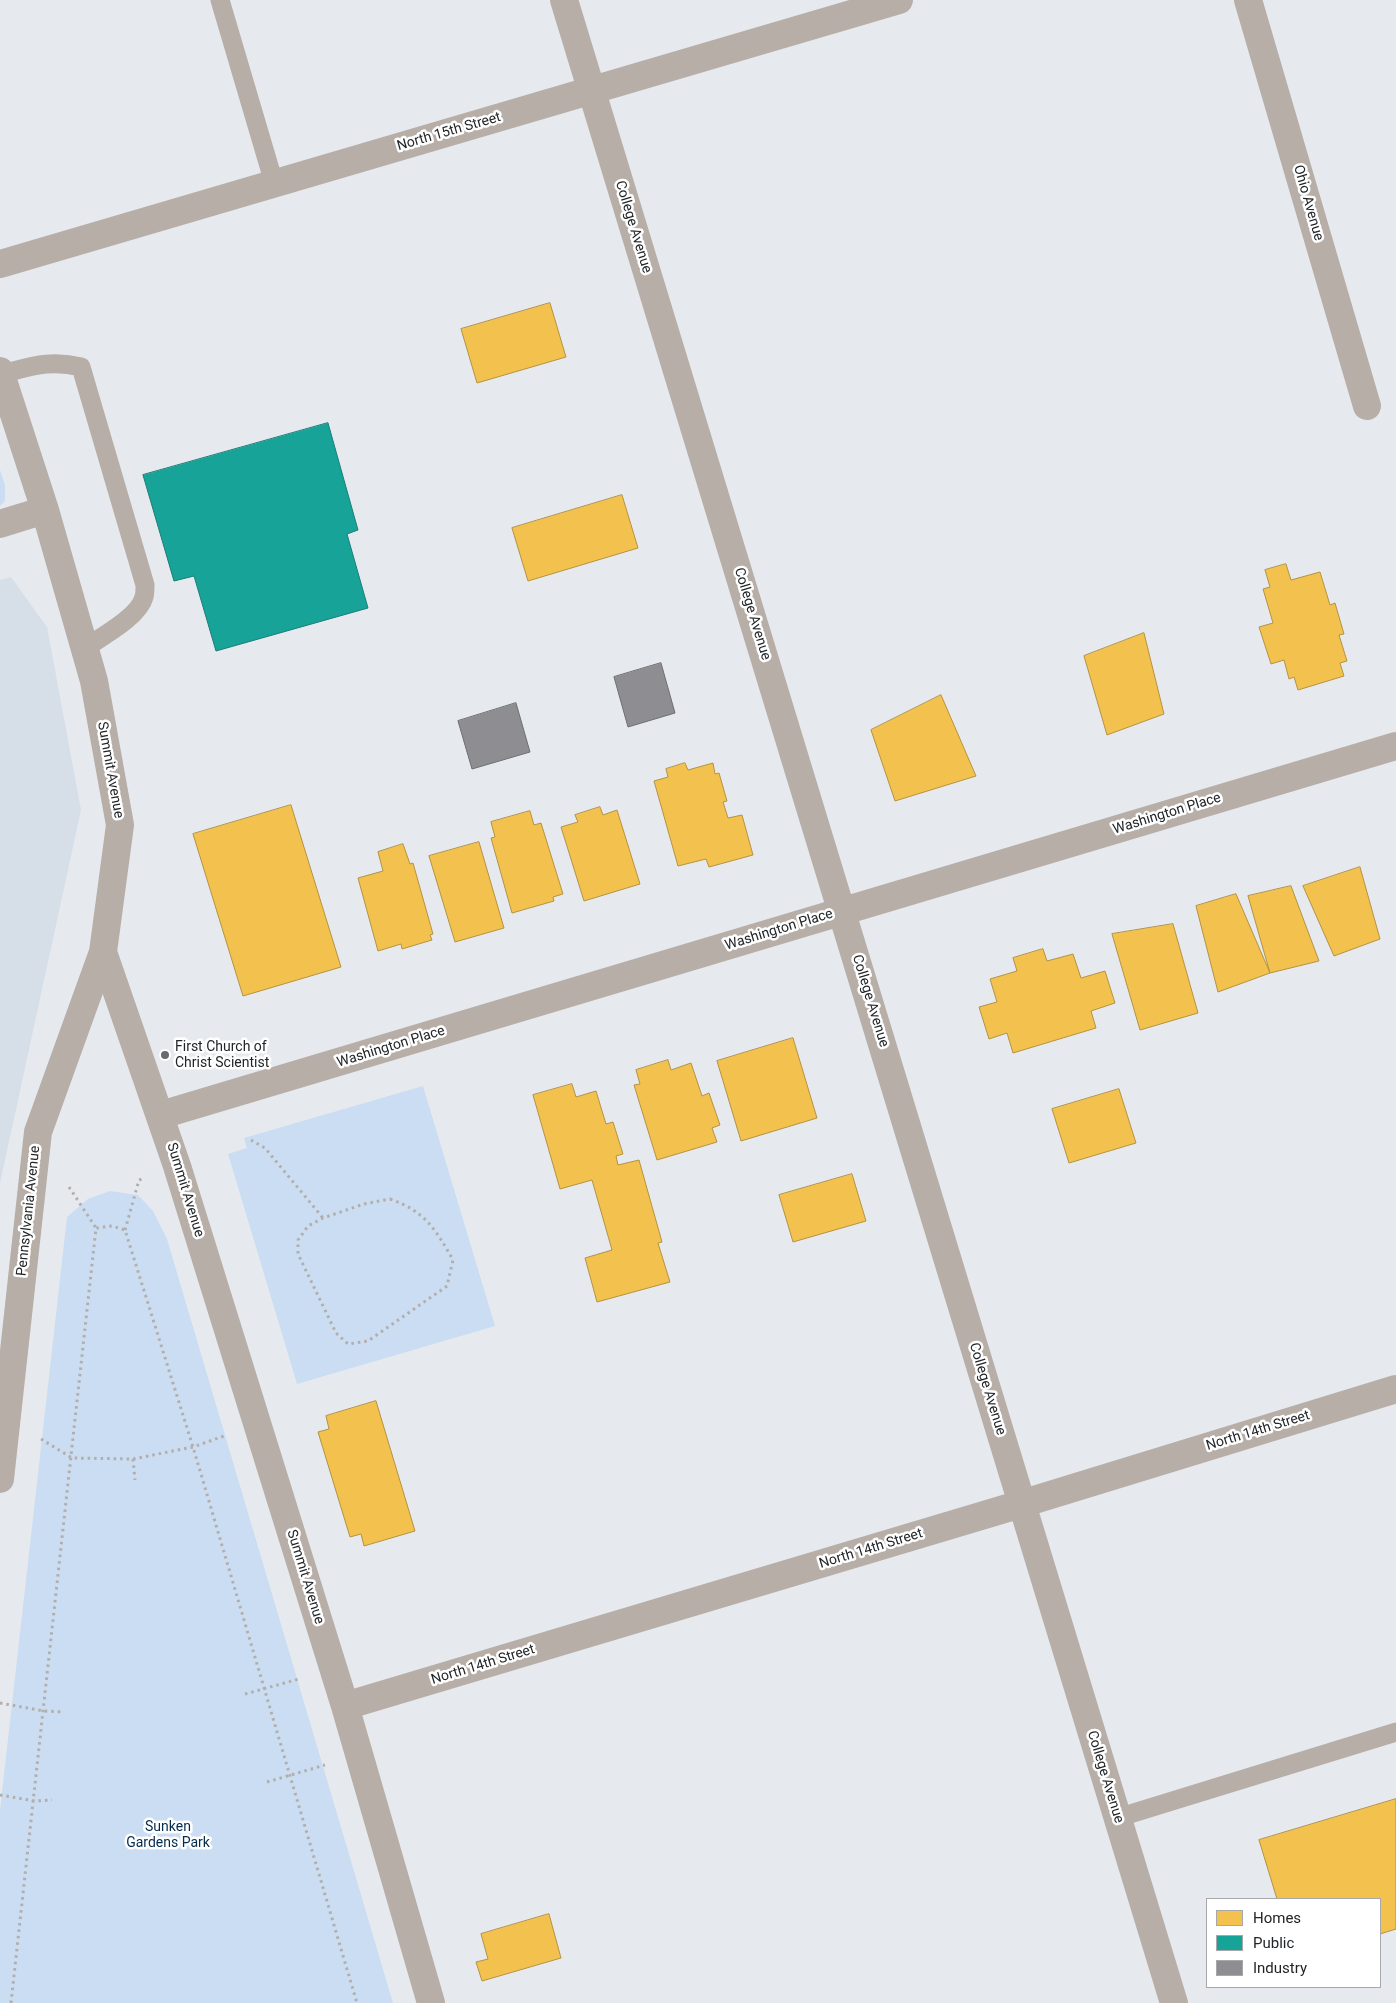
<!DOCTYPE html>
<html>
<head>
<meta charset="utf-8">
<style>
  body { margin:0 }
  #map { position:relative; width:1396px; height:2003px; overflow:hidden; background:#e6eaef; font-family:Roboto,sans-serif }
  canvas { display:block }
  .legend { position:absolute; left:1206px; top:1898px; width:175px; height:90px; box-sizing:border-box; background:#fff; border:1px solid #a7a8a9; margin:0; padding:6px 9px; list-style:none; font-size:15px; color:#222528 }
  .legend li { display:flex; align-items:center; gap:10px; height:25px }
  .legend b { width:25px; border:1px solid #a7a8a9 }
</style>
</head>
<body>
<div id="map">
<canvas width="1396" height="2003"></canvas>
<ul class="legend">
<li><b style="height:14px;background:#f2c14e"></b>Homes</li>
<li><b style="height:14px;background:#17a398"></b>Public</li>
<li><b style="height:14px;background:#8d8d92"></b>Industry</li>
</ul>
</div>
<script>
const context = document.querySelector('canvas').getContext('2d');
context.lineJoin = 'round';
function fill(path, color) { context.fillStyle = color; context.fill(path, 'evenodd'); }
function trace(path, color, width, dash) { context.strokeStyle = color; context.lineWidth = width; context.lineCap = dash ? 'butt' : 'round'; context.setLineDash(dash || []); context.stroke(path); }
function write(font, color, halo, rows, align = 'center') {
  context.font = font + ' Roboto,sans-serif'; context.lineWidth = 5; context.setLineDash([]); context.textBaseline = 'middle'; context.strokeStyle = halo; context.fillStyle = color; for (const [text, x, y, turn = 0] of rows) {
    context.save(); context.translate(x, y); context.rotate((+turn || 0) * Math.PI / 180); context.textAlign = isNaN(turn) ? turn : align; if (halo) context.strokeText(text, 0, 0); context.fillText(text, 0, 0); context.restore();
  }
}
const built = new Path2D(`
  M11,577l36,50 34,183 -81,373v-603z`);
const green = new Path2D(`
  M0,470l5,15v16l-5,5z
  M423,1086l72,240 -198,58 -69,-230 19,-6 -3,-10z
  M110,1191l28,4 15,16 14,28 226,764h-393v-193l67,-593 21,-18z`);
const homes = new Path2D(`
  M550,303l16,54 -89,26 -16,-54z
  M622,495l16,53 -110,33 -16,-53z
  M1286,564l5,16 29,-8 10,33 5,-2 9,31 -5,1 8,26 -7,2 4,13 -46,14 -4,-13 -5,2 -5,-19 -13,4 -12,-37 14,-4 -10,-34 7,-2 -5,-17z
  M1144,633l20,81 -57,21 -23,-79z
  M941,695l35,81 -81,25 -24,-71z
  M685,763l3,7 25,-7 2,11 4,-1 8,28 -4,1 5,16 14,-3 11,40 -44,12 -3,-8 -28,7 -24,-85 14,-4 -2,-8z
  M291,805l50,162 -98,29 -50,-162z
  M600,807l3,8 14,-5 23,74 -56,17 -23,-74 17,-5 -3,-7z
  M530,811l4,14 7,-2 22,71 -10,3 1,4 -42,12 -21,-75 4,-1 -4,-15z
  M479,842l25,86 -49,14 -26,-86z
  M403,844l7,20 3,-1 20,71 -3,1 2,5 -30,9 -1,-5 -23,7 -20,-73 25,-7 -5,-19z
  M1360,867l20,72 -46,17 -31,-70z
  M1291,886l28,75 -49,12 -22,-77z
  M1236,894l34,79 -52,19 -22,-86z
  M1173,924l25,89 -58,17 -28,-96z
  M1043,949l4,12 26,-7 8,24 24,-7 10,32 -24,8 5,17 -83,25 -6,-20 -18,6 -10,-32 18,-5 -7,-23 27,-8 -4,-13z
  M793,1038l24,80 -76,23 -24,-80z
  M668,1060l3,10 20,-7 11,33 7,-3 11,32 -8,3 5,14 -60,18 -23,-75 6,-1 -4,-14z
  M572,1084l4,13 20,-6 10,33 7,-2 10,32 -7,2 2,9 21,-5 23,82 -4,1 12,39 -73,20 -12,-44 27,-8 -20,-70 -32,9 -27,-94z
  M1119,1089l17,54 -67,20 -17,-54z
  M852,1174l14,47 -73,21 -14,-47z
  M376,1401l39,130 -51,15 -3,-12 -11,3 -32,-105 11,-3 -3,-13z
  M1396,1799v130l-16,5v-35h-103l-18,-59z
  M549,1914l12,44 -79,23 -6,-19 12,-3 -7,-25z`);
const public = new Path2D(`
  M328,423l30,107 -11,4 21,74 -152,43 -22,-75 -20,5 -31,-106z`);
const industry = new Path2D(`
  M661,663l14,50 -47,14 -14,-50z
  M516,703l14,49 -58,17 -14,-48z`);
const path = new Path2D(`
  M251,1140l14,8 58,70
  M69,1187l27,41
  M390,1199c35,12 46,31 63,61l-6,26 -79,55 -20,3 -12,-11 -38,-79v-14l10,-14 15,-8 41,-14z
  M125,1230l14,-50 6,-2
  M41,1439l31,19 61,1 60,-12 31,-11
  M133,1459l2,21
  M245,1694l54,-15
  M0,1703l44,8 20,1
  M267,1782l58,-17
  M0,1795l35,6 17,-1
  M11,2003l85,-775 16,-2 13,4 68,217 164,556`);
const lane = new Path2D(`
  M220,0l54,183
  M1,374c29,-7 49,-15 80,-7l64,218c0,4 0,9 -1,12 -5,20 -43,40 -59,51
  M1117,1818l279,-86`);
const street = new Path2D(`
  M564,0l610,2003
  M1248,0l119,406
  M0,264l899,-264
  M0,371l45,139 49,171 26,144 -17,127 74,214 168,540 86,297
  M0,524l45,-14
  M161,1115l1235,-369
  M0,1479l38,-347 65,-180
  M345,1706l676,-202 375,-115`);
const markers = [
  [165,1055,5,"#676a6e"]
];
const streetNames = [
  ["North 15th Street",449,132,-16],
  ["Ohio Avenue",1308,203,74],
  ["College Avenue",633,227,73],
  ["College Avenue",752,614,73],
  ["Summit Avenue",110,770,80],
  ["Washington Place",1167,814,-17],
  ["Washington Place",779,930,-17],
  ["College Avenue",870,1001,73],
  ["Washington Place",391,1047,-17],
  ["Summit Avenue",185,1190,73],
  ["Pennsylvania Avenue",29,1211,-84],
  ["College Avenue",987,1389,73],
  ["North 14th Street",1258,1431,-17],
  ["North 14th Street",871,1549,-17],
  ["Summit Avenue",305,1577,73],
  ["North 14th Street",483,1665,-17],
  ["College Avenue",1105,1777,73]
];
const poiNames = [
  ["First Church of",175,1047],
  ["Christ Scientist",175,1063]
];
const parkNames = [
  ["Sunken",168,1827],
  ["Gardens Park",168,1843]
];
fill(built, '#d6dee8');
fill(green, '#caddf2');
fill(homes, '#f2c14e');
trace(homes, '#b49243', 1);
fill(public, '#17a398');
trace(public, '#1a7d76', 1);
fill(industry, '#8d8d92');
trace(industry, '#6d6e72', 1);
trace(path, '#b3aeab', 3, [2.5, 4]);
trace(lane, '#b7aea7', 19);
trace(street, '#b7aea7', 28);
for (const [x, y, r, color] of markers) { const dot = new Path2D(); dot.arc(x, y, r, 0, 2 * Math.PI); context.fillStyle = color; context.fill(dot); trace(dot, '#fff', 2); }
write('14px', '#222528', '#fff', streetNames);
write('14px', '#222528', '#fff', poiNames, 'left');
write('14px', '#042b4c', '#fff', parkNames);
</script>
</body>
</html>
